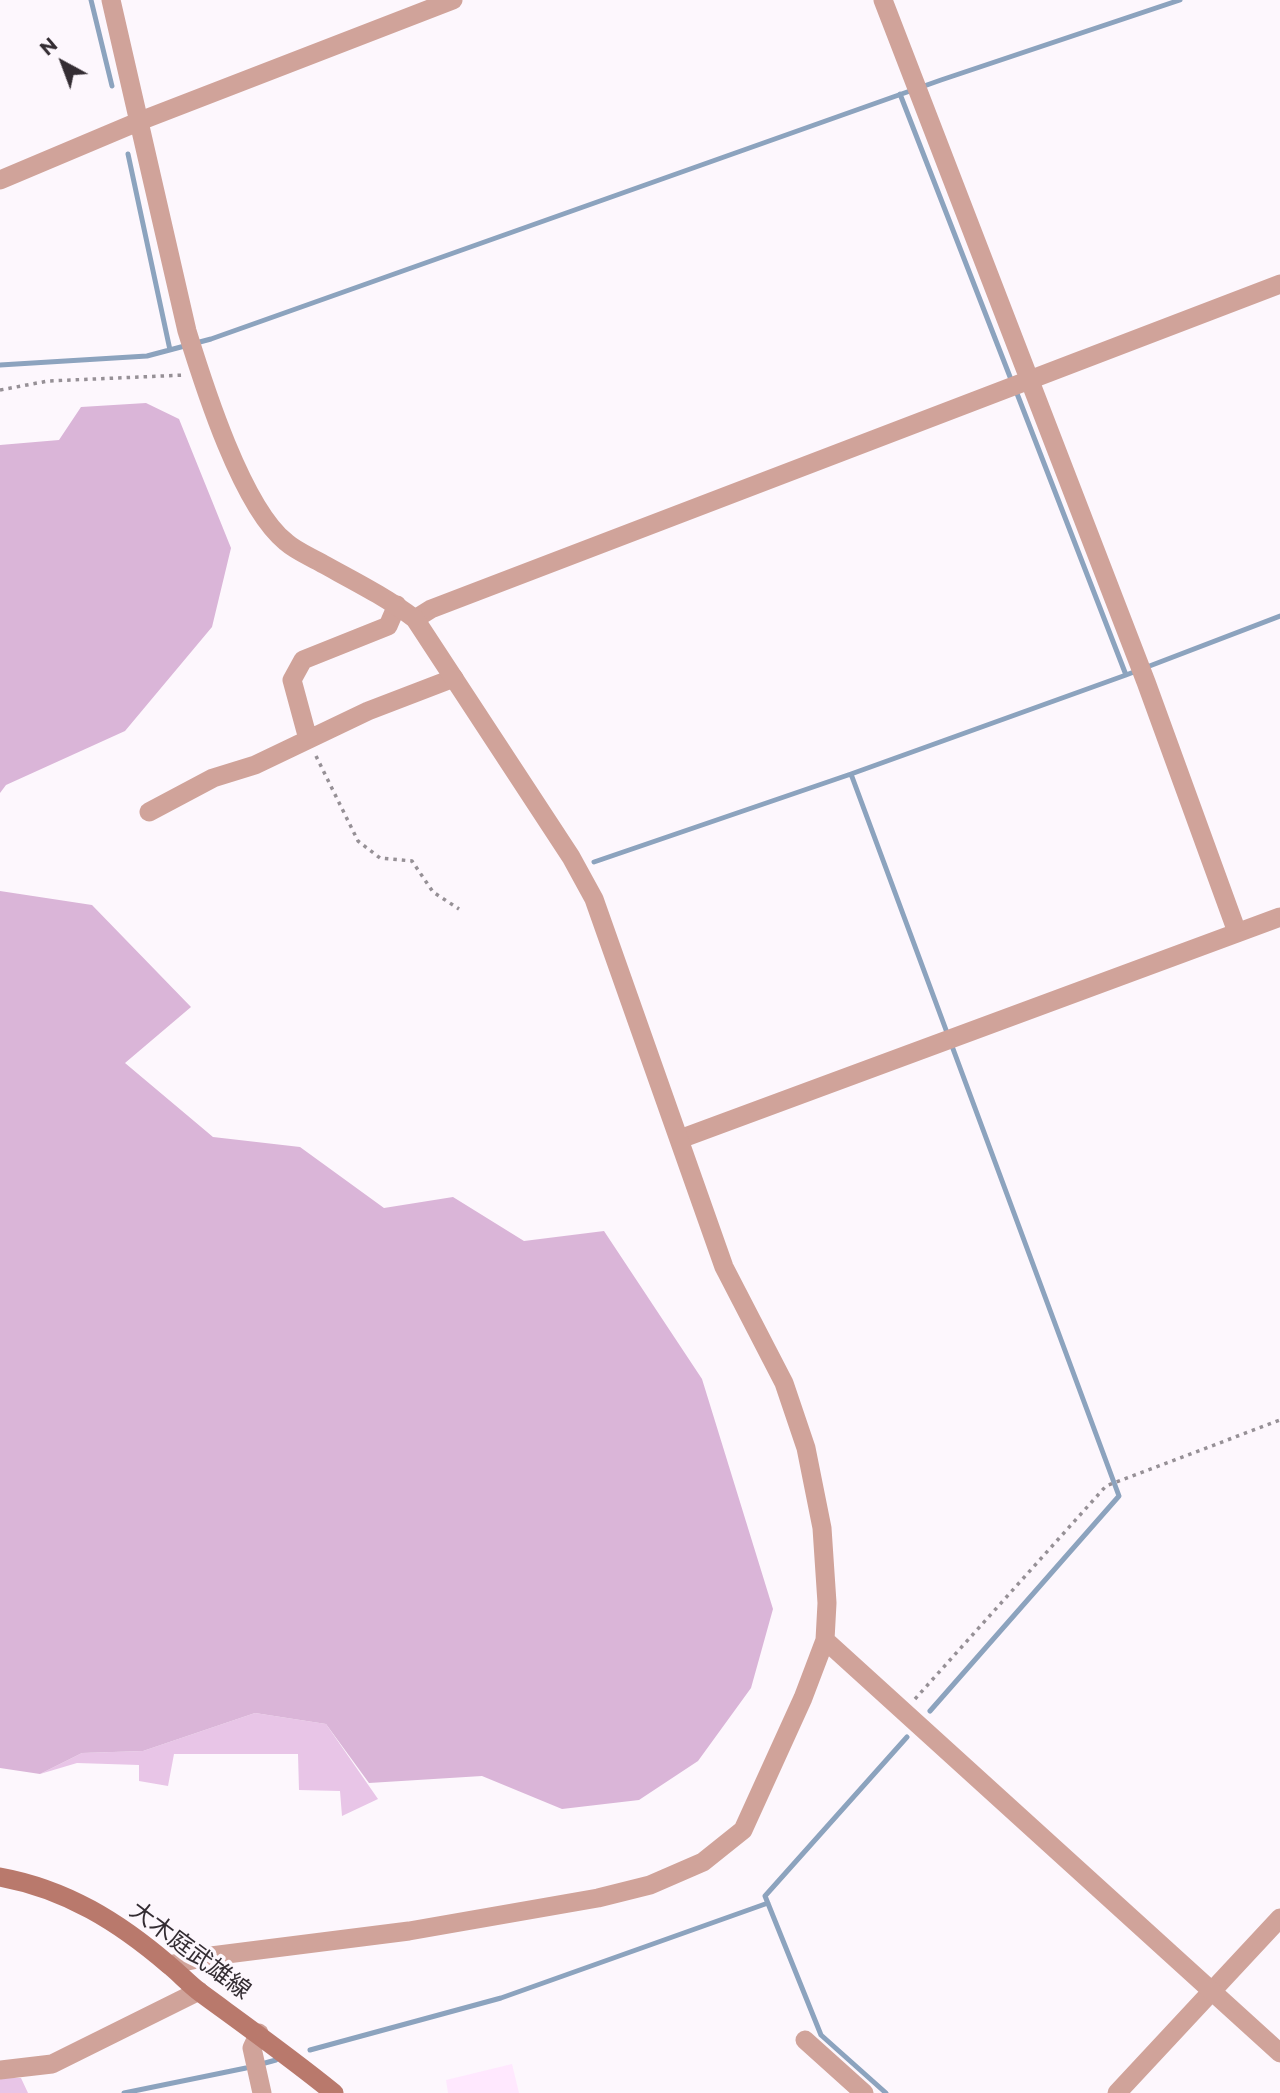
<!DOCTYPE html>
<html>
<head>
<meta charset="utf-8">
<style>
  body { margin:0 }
  #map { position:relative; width:1280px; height:2093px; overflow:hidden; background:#fdf7fd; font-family:Montserrat,sans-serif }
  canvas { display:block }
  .north { position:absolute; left:28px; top:28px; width:70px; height:70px; -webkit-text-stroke:5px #fdf7fd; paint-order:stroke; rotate:319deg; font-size:19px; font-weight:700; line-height:28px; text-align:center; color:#342d33 }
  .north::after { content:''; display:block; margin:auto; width:24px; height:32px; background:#342d33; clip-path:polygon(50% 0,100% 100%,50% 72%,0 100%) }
</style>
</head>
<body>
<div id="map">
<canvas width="1280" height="2093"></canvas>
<div class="north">N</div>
</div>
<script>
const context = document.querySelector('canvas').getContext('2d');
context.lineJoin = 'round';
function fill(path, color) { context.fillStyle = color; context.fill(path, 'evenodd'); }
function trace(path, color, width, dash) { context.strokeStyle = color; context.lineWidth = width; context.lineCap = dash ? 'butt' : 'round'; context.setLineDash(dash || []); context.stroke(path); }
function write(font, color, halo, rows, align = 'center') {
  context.font = font + ' Montserrat,"Noto Sans JP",sans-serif'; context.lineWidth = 7; context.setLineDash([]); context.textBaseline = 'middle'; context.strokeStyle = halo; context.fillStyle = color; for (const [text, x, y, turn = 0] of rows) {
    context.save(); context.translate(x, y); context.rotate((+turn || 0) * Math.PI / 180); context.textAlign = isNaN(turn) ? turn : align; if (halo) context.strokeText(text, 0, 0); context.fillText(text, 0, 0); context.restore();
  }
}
const built = new Path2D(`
  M512,2064l7,29h-71l-2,-13z`);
const green = new Path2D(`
  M255,1713l71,11 52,75 -36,17 -2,-25 -41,-1 -1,-36h-124l-6,32 -29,-5v-16l-62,-2 -37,11 42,-21 61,-2z
  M0,2078h21l7,15h-28z`);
const forest = new Path2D(`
  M146,403l33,16 52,129 -19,79 -87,104 -119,54 -6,8v-348l59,-5 22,-33z
  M0,891l92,14 99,102 -66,56 88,74 87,10 84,61 69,-11 71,44 80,-10 98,148 71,230 -22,79 -53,73 -59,39 -77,9 -80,-33 -113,7 -43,-59 -71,-11 -112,38 -61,2 -42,21 -40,-6z`);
const stream = new Path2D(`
  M91,0l21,86
  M900,94l112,288
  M128,154l42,196
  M0,365l147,-9 64,-17 730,-259 239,-80
  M1016,391l110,284
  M594,862l257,-88
  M930,1711l189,-215 -268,-722 275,-99 154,-59
  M310,2050l191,-52 267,-95
  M265,2063l11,-3
  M124,2093l122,-25
  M886,2093l-65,-58 -56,-139 142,-159`);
const path = new Path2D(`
  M0,390l48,-9 136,-6
  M316,756l42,85 22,17 32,3 21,31 26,17
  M915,1699l191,-213 174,-66`);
const minor = new Path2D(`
  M883,0l263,682 91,250
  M415,619l16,-10 849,-325
  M308,739l-16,-59 11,-20 85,-34 9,-21
  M149,812l64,-34 42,-13 113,-54 86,-33
  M680,1139l600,-222
  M259,2033l-7,15 10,45
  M805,2040l59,53
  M0,2070l52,-6 147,-73
  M1117,2093l163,-175`);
const tertiary = new Path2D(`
  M111,0l76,331c17,55 55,176 99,211 10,9 25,15 37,22 31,17 63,33 92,55l156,238 23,42 130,368 60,116 22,65 16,80 5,75 -2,37 -22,58 -60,132 -40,32 -53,23 -52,13 -189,33 -198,25 -42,9
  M0,180l140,-59 313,-121
  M825,1640l455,413`);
const secondary = new Path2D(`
  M0,1877c66,12 119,45 169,88 11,9 21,20 32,28 45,33 90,65 133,100`);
const streetNames = [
  ["大木庭武雄線",190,1951,37]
];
fill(built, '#ffe8fe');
fill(green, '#e8c5e7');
fill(forest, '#dab5d8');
trace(stream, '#8ca3be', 5);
trace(path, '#969096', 3.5, [3.5, 5]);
trace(minor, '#d0a39a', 19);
trace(tertiary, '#d0a39a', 19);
trace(secondary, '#b9796c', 19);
write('24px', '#342d33', '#fdf7fd', streetNames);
</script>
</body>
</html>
